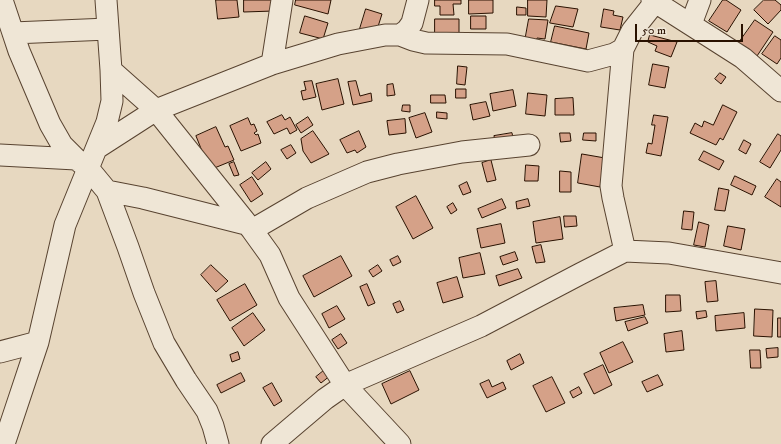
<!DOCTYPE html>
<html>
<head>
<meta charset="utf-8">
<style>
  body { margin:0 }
  #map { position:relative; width:781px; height:444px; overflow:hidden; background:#e7d8c0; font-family:"IM FELL DW Pica",serif }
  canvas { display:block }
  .scale { position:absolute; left:635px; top:24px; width:108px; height:18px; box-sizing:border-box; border:2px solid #291100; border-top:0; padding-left:5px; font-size:12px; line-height:14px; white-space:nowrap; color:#291100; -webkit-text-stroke:3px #efe6d6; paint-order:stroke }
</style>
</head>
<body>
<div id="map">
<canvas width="781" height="444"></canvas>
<div class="scale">50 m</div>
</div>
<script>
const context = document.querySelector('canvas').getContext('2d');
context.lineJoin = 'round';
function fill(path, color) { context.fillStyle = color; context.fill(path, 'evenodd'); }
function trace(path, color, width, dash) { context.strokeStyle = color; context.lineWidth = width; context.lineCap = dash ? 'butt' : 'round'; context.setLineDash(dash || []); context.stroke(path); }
const building = new Path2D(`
  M216,0h21l2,17 -21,2z
  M244,0h29l1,11 -30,1z
  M296,0h35l-3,14 -33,-9z
  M435,0h26v4h-8l1,11h-14v-9h-5z
  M469,0h24v13l-24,1z
  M528,0h19l-1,17 -18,-1z
  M723,0h3l15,10 -14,22 -18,-11z
  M764,0h11l6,5v5l-13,14 -14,-14z
  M556,6l22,3 -5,18 -23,-4z
  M517,7l9,1v7h-9z
  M366,9l16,5 -7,22 -16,-4z
  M604,9l10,2 -1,4 10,2 -3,13 -19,-3z
  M305,16l23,7 -5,16 -23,-6z
  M471,16h15v13h-15z
  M435,19h24v22h-16v-8h-8z
  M529,19l19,1 -3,19 -8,-1 -1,5 -11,-2z
  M755,20l18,12 -16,24 -19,-12z
  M555,26l34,7 -3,16 -35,-7z
  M650,35l27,7 -6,15 -16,-6 2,-5 -9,-4z
  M775,36l6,4v18l-4,6 -15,-10z
  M653,64l16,3 -4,21 -16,-3z
  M458,66l9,1 -2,18 -8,-1z
  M720,73l6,4 -5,7 -6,-5z
  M338,79l6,25 -22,6 -6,-26z
  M312,81l4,16 -13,3 -2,-9 5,-1 -2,-8z
  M356,81l4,15 11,-3 1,8 -19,4 -5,-23z
  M393,84l2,11 -8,1v-11z
  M456,89h10v9h-10z
  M513,90l3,16 -23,5 -3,-17z
  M528,93l19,2 -2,21 -19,-2z
  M431,95h14l1,8h-15z
  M573,98l1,17h-19v-16z
  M486,102l4,14 -17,4 -3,-15z
  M403,105h7v7l-8,-1z
  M723,105l14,7 -14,28 -3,-2 -4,7 -26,-12 5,-10 7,4 2,-6 9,4z
  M437,112l10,1v6l-10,-1z
  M425,113l7,19 -16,6 -7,-20z
  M282,115l3,5 5,-3 7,13 -7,4 -3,-6 -13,6 -7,-12z
  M654,115l14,2 -7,39 -15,-3 2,-10 4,1 3,-19h-3z
  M308,117l5,8 -12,8 -5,-8z
  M248,118l3,7 3,-1 3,7 -3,2 2,2 2,-1 3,9 -20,8 -11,-25z
  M405,119l1,14 -17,2 -2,-14z
  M216,127l9,20 3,-1 6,14 -27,11 -5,-20 -6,-15z
  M313,131l16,23 -18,9 -8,-12 -2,-12z
  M359,131l7,16 -9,6 -2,-3 -8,3 -7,-13z
  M512,133l2,9 -18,3 -2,-9z
  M560,133h10l1,8 -10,1z
  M584,133h12v8l-13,-1z
  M778,134l3,2v14l-11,18 -10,-6z
  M744,140l7,4 -5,10 -7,-4z
  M291,145l5,8 -9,6 -6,-9z
  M704,151l20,10 -5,9 -20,-10z
  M582,154l23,4 -5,29 -22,-4z
  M491,160l5,20 -9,2 -5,-19z
  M234,162l5,13 -5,1 -5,-12z
  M266,162l5,7 -13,11 -6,-7z
  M526,165l13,1 -1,15h-13z
  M560,171l11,1v20h-11z
  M735,176l21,10 -4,9 -21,-10z
  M252,177l11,17 -12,8 -11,-17z
  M777,179l4,3v25l-16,-10z
  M467,182l4,10 -8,3 -4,-9z
  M719,188l10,2 -4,21 -10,-1z
  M416,196l17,32 -20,11 -17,-32z
  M502,199l4,9 -24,10 -4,-9z
  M528,199l2,7 -13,3 -1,-7z
  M453,203l4,7 -6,4 -4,-7z
  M684,211l10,1 -2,18 -10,-1z
  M564,216h12l1,10 -12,1z
  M560,217l3,22 -27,4 -3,-21z
  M699,222l10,3 -4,22 -11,-2z
  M501,224l4,19 -24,5 -4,-19z
  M728,226l17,3 -4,21 -17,-4z
  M541,245l4,17 -9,1 -4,-16z
  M515,252l3,8 -15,5 -3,-8z
  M480,253l5,21 -22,4 -4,-20z
  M341,256l11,20 -38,21 -11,-21z
  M398,256l3,6 -8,4 -3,-6z
  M211,265l17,16 -12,11 -15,-17z
  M378,265l4,6 -9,6 -4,-6z
  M518,269l4,9 -23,8 -3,-10z
  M457,277l6,20 -20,6 -6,-20z
  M716,281l2,20 -11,1 -2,-20z
  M245,284l12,21 -27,16 -13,-21z
  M367,284l8,19 -7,3 -8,-19z
  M666,295h14l1,16 -15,1z
  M400,301l4,9 -7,3 -4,-9z
  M643,305l2,10 -29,6 -2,-13z
  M337,306l8,13 -16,9 -7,-14z
  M755,309l18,1 -1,27 -18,-1z
  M706,311l1,6 -10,2 -1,-7z
  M253,313l12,17 -21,16 -12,-18z
  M744,313l1,15 -29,3 -1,-15z
  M645,317l3,6 -20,8 -3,-9z
  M778,318h3v19h-3z
  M682,331l2,19 -18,2 -2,-18z
  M341,334l6,9 -9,6 -6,-9z
  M623,342l10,20 -24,11 -9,-20z
  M778,348v9l-11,1 -1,-9z
  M750,350h10l1,18h-10z
  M238,352l2,7 -8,3 -2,-7z
  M520,354l4,9 -13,7 -4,-9z
  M603,365l9,20 -18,9 -10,-20z
  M326,369l5,6 -10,8 -5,-6z
  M410,371l9,19 -28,14 -9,-20z
  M241,373l4,8 -24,12 -4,-8z
  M658,375l5,10 -16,7 -5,-10z
  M552,377l13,26 -19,9 -13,-26z
  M489,380l3,7 11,-5 3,7 -19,9 -7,-14z
  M272,383l10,18 -8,5 -11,-18z
  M579,387l3,6 -9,5 -3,-6z`);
const minor = new Path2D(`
  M2,0l17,51 31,73 12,21 14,14 12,9 19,23 21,56 16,46 20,50 22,37 21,31 6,15 5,18
  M652,0l91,58 38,33
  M691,24l9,-24
  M13,33l95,-4
  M400,35l13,5 13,3 81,1 81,17 26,-7 9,-5
  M272,64l10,-64
  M111,70l45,40 96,120 18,25 19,43 56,87 55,59
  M97,148l59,-38 116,-46 66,-20 47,-9h15l7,-5 5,-7 6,-23
  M0,155l76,4
  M107,191l36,7 103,26
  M252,230l55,-32 60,-26 31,-8 64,-12 67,-7
  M625,251l-12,-53 -2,-12 12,-137 9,-18 23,-29
  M0,352l38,-10
  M4,444l34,-102 27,-117 42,-103 5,-21 -1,-31 -5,-70
  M272,444l53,-45 20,-14 136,-59 99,-52 45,-23 44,2 112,20`);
fill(building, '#d5a188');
trace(building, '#291100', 1);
trace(minor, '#584330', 23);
trace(minor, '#efe6d6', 21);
</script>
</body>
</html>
